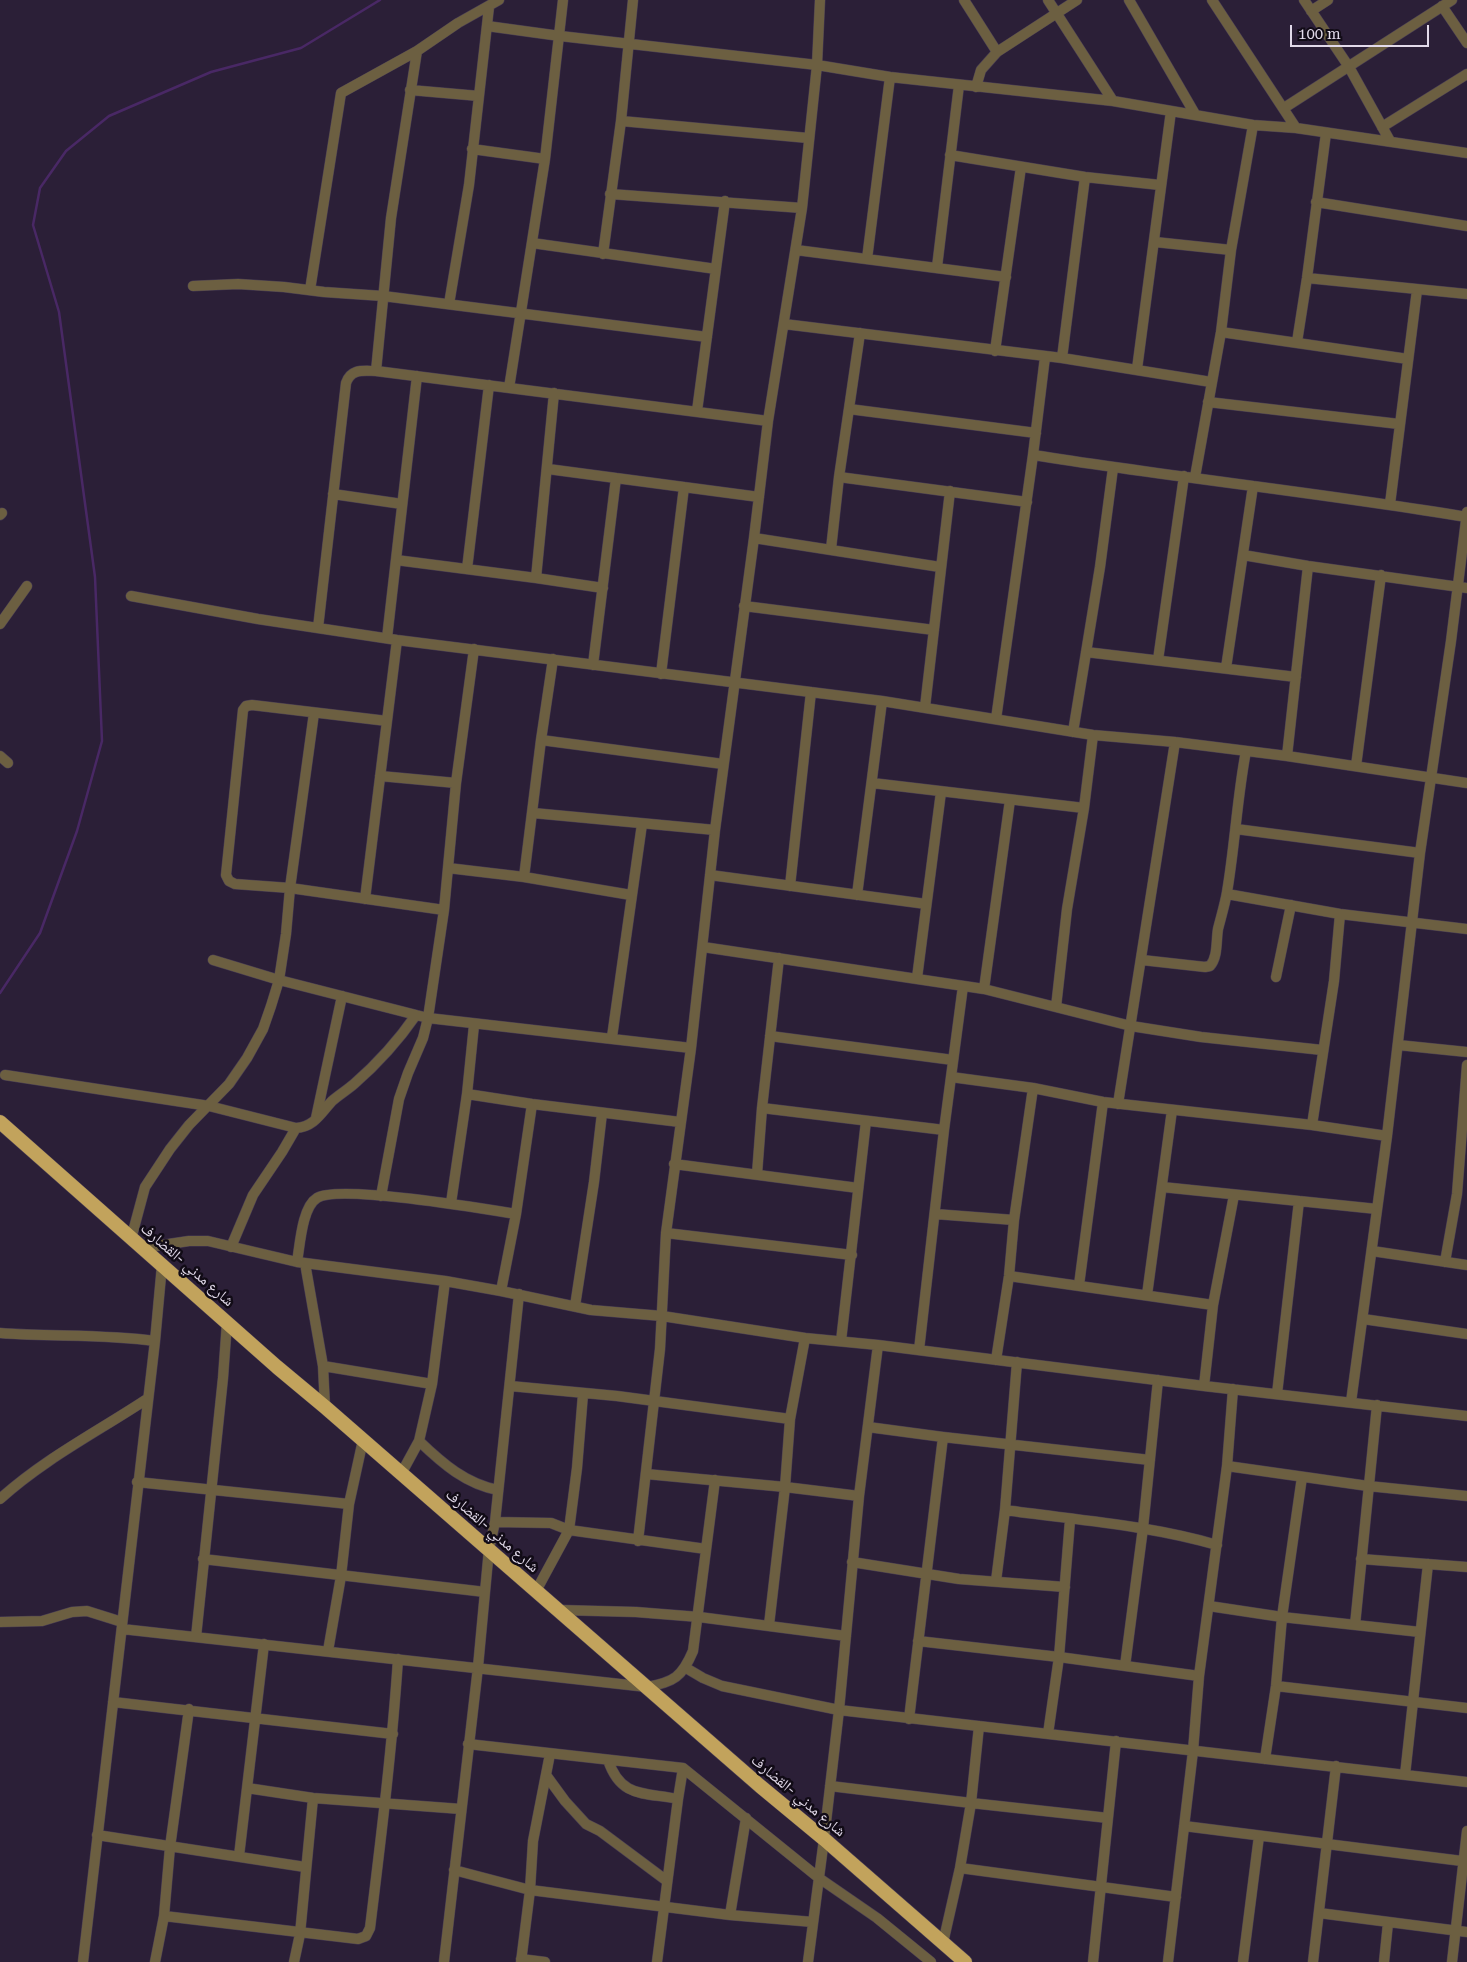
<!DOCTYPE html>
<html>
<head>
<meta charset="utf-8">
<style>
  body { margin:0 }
  #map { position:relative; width:1467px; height:1962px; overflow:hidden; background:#2b1f37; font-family:"Roboto Serif",serif }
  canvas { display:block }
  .scale { position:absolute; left:1290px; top:25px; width:139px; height:22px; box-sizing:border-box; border:2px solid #e2daea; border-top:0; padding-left:6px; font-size:15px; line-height:18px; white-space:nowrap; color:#e2daea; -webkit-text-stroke:4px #110b16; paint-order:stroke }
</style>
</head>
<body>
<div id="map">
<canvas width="1467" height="1962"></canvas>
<div class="scale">100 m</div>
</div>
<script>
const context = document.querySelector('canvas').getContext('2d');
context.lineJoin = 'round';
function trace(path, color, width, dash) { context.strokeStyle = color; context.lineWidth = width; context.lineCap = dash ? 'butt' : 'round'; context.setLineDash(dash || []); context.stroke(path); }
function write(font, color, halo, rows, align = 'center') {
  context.font = font + ' "Roboto Serif","Noto Naskh Arabic",serif'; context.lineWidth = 5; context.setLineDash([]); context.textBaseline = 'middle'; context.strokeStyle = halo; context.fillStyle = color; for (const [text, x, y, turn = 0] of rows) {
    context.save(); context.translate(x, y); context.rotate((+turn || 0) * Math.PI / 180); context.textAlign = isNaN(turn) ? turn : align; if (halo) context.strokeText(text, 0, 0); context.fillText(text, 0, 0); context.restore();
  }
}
const stream = new Path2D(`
  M0,993l40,-60 37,-102 25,-90 -7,-164 -36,-265 -26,-87 7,-37 26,-37 43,-35 102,-44 90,-24 79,-48`);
const minor = new Path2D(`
  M964,0l33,52
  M1048,0l65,101
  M1129,0l66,114
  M1212,0l84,128
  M1304,0l45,67 41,74
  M1442,6l25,37
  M1311,11l17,-11
  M487,26l73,10 257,29 73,12 223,24 140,24 43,3 171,25
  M976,87l5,-17 16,-18 80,-52
  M410,90l69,6
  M1284,108l168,-108
  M621,121l187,17
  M1382,127l85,-53
  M472,149l73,10
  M950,155l135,22 75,8
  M610,194l192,14
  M1316,202l151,24
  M1155,242l76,8
  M532,243l184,26
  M796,250l210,27
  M603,254l18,-133 12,-121
  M867,259l23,-182
  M937,267l22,-182
  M1307,278l160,16
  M193,286l45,-2 46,3 40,5 59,4 324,41
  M310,290l31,-197 76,-42 41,-28 41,-23
  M449,304l20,-119 20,-178
  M784,324l278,34 149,24
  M1221,332l187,27
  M1297,342l10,-64 19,-145
  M995,351l26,-184
  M1062,358l23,-181
  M1137,369l34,-258
  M376,371l15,-153 26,-167
  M509,388l36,-229 18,-159
  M1208,402l191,22
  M849,409l187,24
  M697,411l28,-210
  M1033,455c145,23 290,38 434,62
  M548,469l211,28
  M839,477l188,25
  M1195,477l26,-145 10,-82 22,-125
  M333,494l69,10
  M1390,504l27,-214
  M0,515l2,-2
  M754,538l186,29
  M831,549l8,-72 21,-144
  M1243,555l65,11 159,22
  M396,560l140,18 67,10
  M467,569l22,-184
  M536,578l18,-185
  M131,596l127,23 139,21 485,61 211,34 82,7 112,14 180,27
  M744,606l190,24
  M0,624l27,-38
  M318,628l28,-245c5,-15 18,-12 30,-12l392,50
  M387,638l30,-262
  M1086,652l210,25
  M1158,660l26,-184
  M593,665l23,-187
  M1226,668l27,-182
  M661,674l23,-187
  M925,707l25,-216
  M996,719l37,-264 12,-98
  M387,721l-135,-16 -6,1 -3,4 -17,165 3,6 6,3 55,4 154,22
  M1073,732l27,-165 13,-99
  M541,740l182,24
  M0,756l8,7
  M1287,756l21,-190
  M1356,766l25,-191
  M380,776l76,7
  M872,783l212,25
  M533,813l182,17
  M1236,829l184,24
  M448,868l76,9 107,18
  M710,875l216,29
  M524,877l17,-137 12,-81
  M790,886l21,-194
  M1227,894l113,20 127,15
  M857,895l25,-194
  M365,899l32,-259
  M703,947l281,42 147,37 70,11 121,13
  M213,960l66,20 149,38 263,30
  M1142,960l63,7 5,-1c8,-9 6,-25 8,-37 3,-12 7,-25 9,-37 8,-47 10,-94 19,-141
  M1276,977l15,-72
  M917,978l24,-186
  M984,989l26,-189
  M1056,1007l11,-98 17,-101 9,-73
  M770,1036l183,24
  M612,1037l30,-213
  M1398,1045l69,7
  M5,1075l204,31 87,22c18,-1 25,-15 36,-27 7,-6 15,-11 22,-17 23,-20 44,-43 62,-69
  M951,1077l82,11 70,14 209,23 75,11
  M467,1094l65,10 148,18
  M532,1104l-16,110 -15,77 90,19 71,6 143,22 73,7 326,41 263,30
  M1118,1104l57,-362
  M762,1108l182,22
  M316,1118l26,-122
  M1312,1125l22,-144 6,-67
  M674,1164l184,24
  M757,1174l5,-66 17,-150
  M1162,1187l215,22
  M381,1196l18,-97 9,-26 15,-35 5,-20 16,-108 12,-127 18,-134
  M451,1203l16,-109 7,-69
  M935,1214l79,6
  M666,1233l186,22
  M131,1239l14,-52 25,-38 19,-24 40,-41 18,-26 16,-29 8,-23 8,-26 7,-46 4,-46 24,-175
  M231,1247l22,-52 29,-43 14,-24
  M142,1248l47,-7h19l89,21 148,19 56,10
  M1372,1251l95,14
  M297,1262c3,-17 5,-55 20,-64 21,-14 168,11 199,16
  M1445,1262l12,-68 10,-129
  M305,1263l18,103 2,41
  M1009,1276l204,29
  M1079,1285l24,-183
  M1147,1295l25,-185
  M575,1306l19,-124 8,-69
  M1363,1319l104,15
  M0,1333c52,4 103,1 155,8
  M841,1341l25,-220
  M919,1350l25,-220 19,-144
  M996,1360l13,-84 5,-56 19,-132
  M323,1366l109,18
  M510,1386l107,10 173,23
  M1204,1386l9,-81 21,-110
  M1277,1394l22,-193
  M1351,1402l36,-266 33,-283 31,-212 16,-129
  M868,1427l75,10 207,23
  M419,1441c24,23 47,43 79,49
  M1227,1466l141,20 99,10
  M401,1474l18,-33 13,-57 13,-103
  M646,1474l139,13 74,9
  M137,1482l212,22
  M0,1499c44,-40 97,-67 147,-100
  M1005,1510c71,10 143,15 212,35
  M495,1522l56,1 18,7 137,19
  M638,1541l22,-192 6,-116 25,-185 24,-218 39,-292 14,-117 34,-213 15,-143 3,-65
  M203,1559l282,33
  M1361,1559l106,8
  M852,1562l107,17 106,8
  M996,1581l9,-71 12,-148
  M536,1591l33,-61 8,-62 6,-74
  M1209,1606l73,11 138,15
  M560,1610l76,2 63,5 147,19
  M0,1622l42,-1 30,-9 15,-1 35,11
  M769,1625l16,-138 5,-68 15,-81
  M1355,1625l22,-220
  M122,1629l525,58c27,-5 35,-10 46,-36l22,-171
  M196,1637l27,-259 4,-56
  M918,1641l141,16 140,19
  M328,1651l13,-75 8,-72 14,-64
  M1125,1666l18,-138 15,-148
  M686,1668l17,10 19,8 117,24 628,72
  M1276,1686l191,22
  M113,1702l280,32
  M909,1719l34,-282
  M1048,1734l11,-77 11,-137
  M468,1744l215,24 136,110 58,40 54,44
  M1265,1759l11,-73 6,-69 20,-140
  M608,1760c13,39 37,32 70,39
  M546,1775l19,26 21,23 14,7 67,50
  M1405,1775l23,-211
  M830,1786l141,17 137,15
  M247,1788l66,10 148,11
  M1184,1826l278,35
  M97,1835l208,32
  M239,1856l25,-212
  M960,1868l216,29
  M454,1870l76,20 200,25 83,7
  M1319,1913l148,19
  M730,1915l16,-97
  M164,1916l194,23 8,-3 4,-8c11,-90 22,-179 28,-269
  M943,1943l17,-75 11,-65 8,-77
  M521,1959l24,3
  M83,1962l72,-621 7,-76
  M155,1962l9,-46 6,-69 19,-138
  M294,1962l6,-28 13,-136
  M444,1962l34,-295 11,-118 6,-27 24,-228
  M521,1962l9,-72 3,-49 17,-87
  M657,1962l21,-163 5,-31
  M808,1962l16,-123 15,-129 20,-214 19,-151
  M1093,1962l23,-221
  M1168,1962l25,-211 6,-75 28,-210 6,-77
  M1243,1962l16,-126
  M1313,1962l23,-196
  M1384,1962l4,-39
  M1452,1962l15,-131`);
const trunk = new Path2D(`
  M0,1122l277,245 48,40 435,379 64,53 141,123`);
const streetNames = [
  ["شارع مدني -القضارف",187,1265,41],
  ["شارع مدني -القضارف",492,1531,41],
  ["شارع مدني -القضارف",798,1796,40]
];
trace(stream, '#492865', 2.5);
trace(minor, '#483d54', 11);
trace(trunk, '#483d54', 15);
trace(minor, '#6c5f41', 10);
trace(trunk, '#c2a35c', 14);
write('15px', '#e2daea', '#110b16', streetNames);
</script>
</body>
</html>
